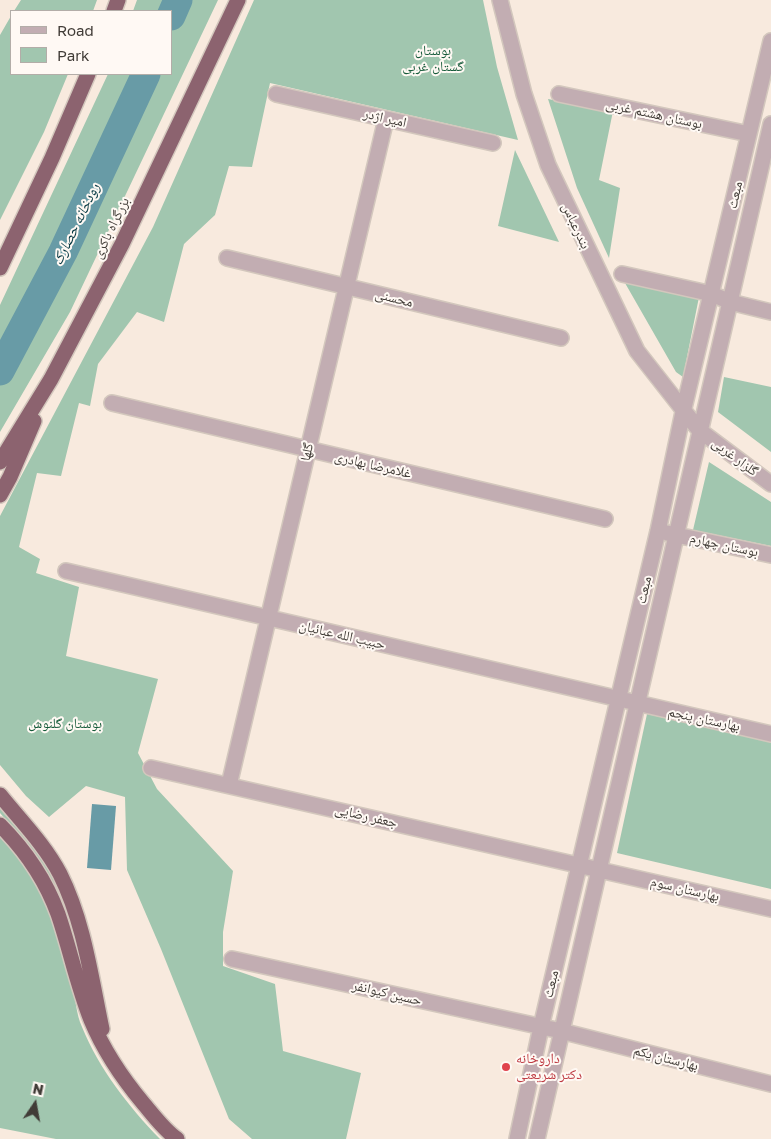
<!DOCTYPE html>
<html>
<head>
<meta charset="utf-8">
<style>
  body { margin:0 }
  #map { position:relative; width:771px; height:1139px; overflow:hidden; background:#f8eade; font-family:"Golos Text",sans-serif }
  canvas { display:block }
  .legend { position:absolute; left:10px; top:10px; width:162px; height:65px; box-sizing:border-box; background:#fff9f4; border:1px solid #b3ada8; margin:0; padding:6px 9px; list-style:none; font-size:15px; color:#413c37 }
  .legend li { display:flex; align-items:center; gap:10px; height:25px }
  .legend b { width:25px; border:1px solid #b3ada8 }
  .north { position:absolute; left:10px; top:1079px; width:50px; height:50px; -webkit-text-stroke:4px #fff9f4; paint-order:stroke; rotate:12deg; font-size:14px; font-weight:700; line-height:20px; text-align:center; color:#413c37 }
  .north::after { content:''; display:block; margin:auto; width:18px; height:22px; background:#413c37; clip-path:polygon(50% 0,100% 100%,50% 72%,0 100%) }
</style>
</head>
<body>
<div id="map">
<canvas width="771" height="1139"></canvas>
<ul class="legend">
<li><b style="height:6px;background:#c2adb2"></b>Road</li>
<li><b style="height:14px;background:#a1c6af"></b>Park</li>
</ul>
<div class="north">N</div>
</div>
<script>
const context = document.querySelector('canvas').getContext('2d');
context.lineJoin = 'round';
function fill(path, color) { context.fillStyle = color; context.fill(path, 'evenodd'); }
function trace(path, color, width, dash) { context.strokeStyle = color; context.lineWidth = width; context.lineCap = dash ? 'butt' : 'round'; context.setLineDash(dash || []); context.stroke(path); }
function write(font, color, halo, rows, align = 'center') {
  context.font = font + ' "Golos Text","Noto Naskh Arabic",sans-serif'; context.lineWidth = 4; context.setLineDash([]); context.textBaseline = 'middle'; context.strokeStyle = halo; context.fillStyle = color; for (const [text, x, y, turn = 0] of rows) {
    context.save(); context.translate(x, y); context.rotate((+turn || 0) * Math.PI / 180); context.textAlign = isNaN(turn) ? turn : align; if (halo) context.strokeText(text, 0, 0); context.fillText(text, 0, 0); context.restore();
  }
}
const green = new Path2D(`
  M21,0h76l-4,11h-79z
  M137,0h81l-148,312 -70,120v-127l108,-231h63v-63h-38z
  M254,0h229l14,67 21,73 -248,-57 -18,84 -23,-1 -14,49 -31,29 -20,78 -27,-10 -39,52 -8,42 -11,-3 -18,73 -24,-3 -18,74 21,12 -4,14 43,14 -13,69 92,23 -20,74 19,36 76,82 -10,61v34l52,18 8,67 78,22 -15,66h-94l-23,-20 -68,-170 -34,-79 -2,-73 -39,-11 -37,31 -23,-21 -26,-31v-249l153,-289z
  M11,16v58h57l-24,58 -44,88v-185z
  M548,99l65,12 -14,69 21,8 -11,70 -32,-70z
  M515,150l44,92 -61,-16z
  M625,283l74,14 -16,80 -7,-5z
  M724,377l47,10v65l-53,-40z
  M709,462l62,40v44l-78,-16z
  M647,714l124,28v147l-154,-36z
  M0,806c27,31 57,64 70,104 10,32 16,67 24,100l-51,-142 -10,-17 -33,-38z
  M0,836c43,45 56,92 72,150 4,13 4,28 10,41 17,42 47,80 78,112h-104l-56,-11z`);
const water = new Path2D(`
  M92,804l24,2 -5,64 -24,-2z`);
const river = new Path2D(`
  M171,16l7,-16
  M0,371l63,-119 83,-178`);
const minor = new Path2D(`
  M500,0l24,94 24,71 89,186 62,79 72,54
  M276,94l217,49
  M559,94l190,40
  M227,258l334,80
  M622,274l90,20 18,8 41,10
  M112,403l493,116
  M667,533l104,22
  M66,571l705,163
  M151,768l620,141
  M229,785l157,-666
  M232,959l329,72 210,53
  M517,1139l24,-112 117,-496 25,-119 88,-371
  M537,1139l234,-1015`);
const highway = new Path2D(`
  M114,11l4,-11
  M0,268l52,-110 36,-84
  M0,462l51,-83 71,-135 116,-244
  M0,495l10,-18 24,-56
  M0,795c21,26 45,50 60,79 24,48 31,103 42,155
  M0,825c25,25 46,56 58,89 12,35 19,71 33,106 12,29 32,59 52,83 11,13 21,27 34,36`);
const markers = [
  [506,1067,5,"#e0444e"]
];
const parkNames = [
  ["بوستان",433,51],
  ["گستان غربی",433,67],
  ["بوستان گلنوش",65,724]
];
const streetNames = [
  ["بوستان هشتم غربی",654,114,12],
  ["امیر اژدر",385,118,13],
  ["مبعث",735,195,-77],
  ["بندرعباس",576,226,65],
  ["بزرگراه باکری",111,228,-64],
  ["محسنی",394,298,14],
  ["گلها",307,452,-77],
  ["گلزار غربی",735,457,37],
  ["غلامرضا بهادری",373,465,13],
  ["بوستان چهارم",724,545,12],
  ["مبعث",644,590,-77],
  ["حبیب الله عبائیان",342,635,13],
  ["بهارستان پنجم",704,719,12],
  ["جعفر رضایی",366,816,13],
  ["بهارستان سوم",685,889,13],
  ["مبعث",551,984,-76],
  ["حسین کیوانفر",387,993,13],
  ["بهارستان یکم",666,1058,14]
];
const healthNames = [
  ["داروخانه",516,1059],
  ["دکتر شریعتی",516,1075]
];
const waterNames = [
  ["رودخانه حصارک",76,224,-64]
];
fill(green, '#a1c6af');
fill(water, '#689ba6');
trace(river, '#689ba6', 29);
trace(minor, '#d3c7bd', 18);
trace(highway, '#d3c7bd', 18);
trace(minor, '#c2adb2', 15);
trace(highway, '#8c636f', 15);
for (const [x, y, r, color] of markers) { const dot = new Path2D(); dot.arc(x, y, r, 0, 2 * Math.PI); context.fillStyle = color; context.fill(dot); trace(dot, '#fff9f4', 2); }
write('14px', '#155a39', '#fff9f4', parkNames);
write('14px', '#413c37', '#fff9f4', streetNames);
write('14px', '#be3a42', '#fff9f4', healthNames, 'left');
write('italic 15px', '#063842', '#fff9f4', waterNames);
</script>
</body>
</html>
